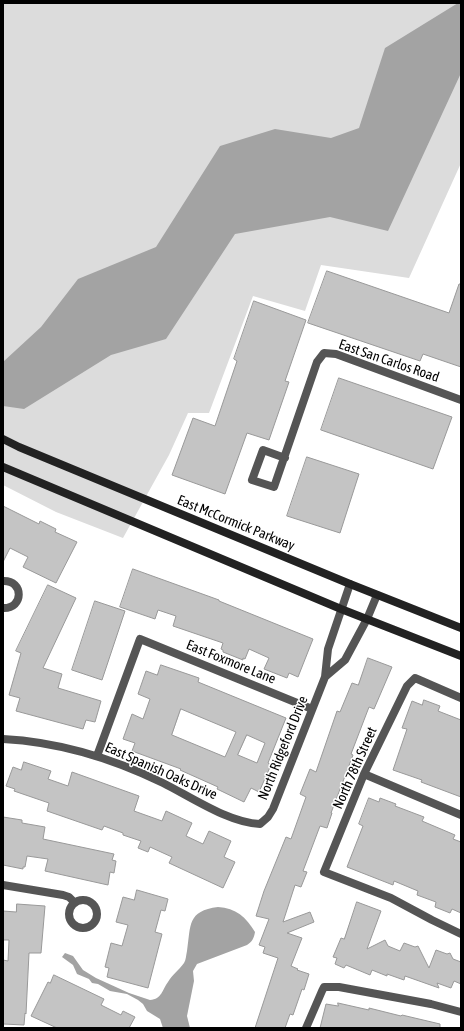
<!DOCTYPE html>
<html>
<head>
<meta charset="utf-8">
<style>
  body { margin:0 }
  #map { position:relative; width:464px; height:1031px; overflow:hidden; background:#fff; font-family:"Asap Condensed",sans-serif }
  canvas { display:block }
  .frame { position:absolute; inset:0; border:4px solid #000; pointer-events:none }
</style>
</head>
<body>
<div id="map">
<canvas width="464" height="1031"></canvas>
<div class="frame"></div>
</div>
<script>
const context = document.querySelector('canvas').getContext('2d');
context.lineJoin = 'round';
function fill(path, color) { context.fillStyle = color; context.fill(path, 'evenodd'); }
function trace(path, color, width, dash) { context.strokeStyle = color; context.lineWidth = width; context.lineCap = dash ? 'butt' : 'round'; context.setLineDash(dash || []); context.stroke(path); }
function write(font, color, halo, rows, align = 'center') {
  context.font = font + ' "Asap Condensed",sans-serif'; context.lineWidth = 3; context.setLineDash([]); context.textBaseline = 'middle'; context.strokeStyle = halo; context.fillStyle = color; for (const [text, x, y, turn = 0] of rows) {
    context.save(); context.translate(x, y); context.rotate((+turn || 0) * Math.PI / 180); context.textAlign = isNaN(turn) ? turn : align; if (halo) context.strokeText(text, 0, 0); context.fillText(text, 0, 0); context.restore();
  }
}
const green = new Path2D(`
  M3,3h458v160l-52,115 -88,-13 -16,46 -52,-15 -44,117h-21l-19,42 -46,83 -67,-26 -53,-27z`);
const water = new Path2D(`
  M458,3h3v70l-73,158 -58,-14 -95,17 -69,105 -55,16 -87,54 -21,-3v-44l38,-35 37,-48 78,-32 64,-101 55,-17 56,9 28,-10 26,-80z
  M218,907c18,1 28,10 37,25 -1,6 -3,10 -8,13l-50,19 -4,7 1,10 -7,35 3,12h-27l-3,-9 -13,-8 -4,-7 -5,-4 -11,-6 -17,-3 -12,-7 -6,-1 -3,-4 -12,-5 -4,-9 -11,-8 3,-4 8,3 10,14 13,8 33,15 21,7c12,-1 12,-10 18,-18 4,-7 11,-12 16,-19 2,-3 2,-8 3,-12 4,-26 0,-40 31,-44z`);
const building = new Path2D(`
  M327,271l122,42 10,-29h2v83l-38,-13 -3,7 -112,-38z
  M254,301l52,19 -21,61 4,1 -20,58 -22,-7 -22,61 -53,-19 21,-57 22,8 22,-65 -3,-2z
  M339,378l113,39 -19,52 -112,-39z
  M307,457l52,17 -19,59 -53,-17z
  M3,506l36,18 1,-3 16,8 -1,3 22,10 -21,41 -33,-16 5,-10 -18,-9 -7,14z
  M133,569l86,31v1l94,38 -15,38 -9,-4 -2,5 -23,-9 5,-11 -20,-9 -4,10 -2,-1v2l-20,-8v-2l-2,-1 2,-6 -50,-17 3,-10 -18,-6 -3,9 -35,-12z
  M48,585l28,13 -33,70 19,6 -4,14 43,13 -6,21 -9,-2 -3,9 -67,-18 4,-13 -11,-3 12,-42 -5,-2z
  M95,601l30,10 -23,69 -30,-10z
  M368,658l24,9 -18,42 -5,-2 -18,47 2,1 -22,58h1l-5,15 -7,-2 -17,45 4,1 -6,15 -6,-2 -12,37 27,-10 4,10 -27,11 15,5 -11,28 7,3 -1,1 12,4 -5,16 -2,-1 -9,26 -3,-1 -5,14h-30l23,-70 -15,-5 2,-6 -6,-2 10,-26 -13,-3 8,-25 22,-54 5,2 15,-42 -6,-3 10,-25 6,3 21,-61 3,1 12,-29 6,2z
  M161,665l38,13 -1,4 88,36 -18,45 3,2 -12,27 -8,-4 -7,14 -27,-13 1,-2 -38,-17 1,-1 -49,-18 3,-8 -12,-4 9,-25 11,5 7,-20 -12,-5 8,-23 11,4zM181,709l55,23 -11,25 -53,-22zM247,735l18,8 -8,20 -19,-8z
  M424,700l16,6 -2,5 23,9v77l-40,-15 1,-2 -29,-10 14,-41 -5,-1 10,-27 10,4z
  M24,762l27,9 -3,8 20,7 4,-14 67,24 -5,15 28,10 4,-10 26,12 -6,13 17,8 6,-13 22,10 -7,16 11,5 -12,26 -54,-25 3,-6 -22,-10 -2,5 -10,-4 3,-7 -18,-6v-2l-19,-7 -2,4 -55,-19 2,-8 -35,-12 1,-2 -9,-3 7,-19 8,3z
  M369,798l10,4 1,-4 16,6 -1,2 29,11 -2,4 33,14 -2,4 8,3v71l-9,-4 -2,4 -15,-6 1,-5 -19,-7 1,-4 -24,-10 -1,4 -46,-18 16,-41 -4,-2z
  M3,817l19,3v3l23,4 -2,12 71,15 -2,6 4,1 -2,12 -4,-1 -2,13 -63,-14 3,-12 -21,-3 -2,11h-2v2l-20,-4z
  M137,890l31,9 -3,12 -4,-1 -6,22 7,2 -14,54 -41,-11 2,-9 -4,-1 6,-24 11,3 6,-21 -12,-3 7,-25 11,3z
  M357,902l24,9 -14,38 18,-9 3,6 12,5 4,-8 11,4 3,-1 11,22 7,-18 11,4 3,-1 3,6 8,3v22l-7,-3 -3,7 -14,-5 2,5 -34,-12 -1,4 -17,-6v2l-15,-6 -2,5 -24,-10 -2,3 -9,-4 2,-6 -4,-1 8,-19 3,1z
  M17,904l28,2 -4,47h-12l-3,61 -1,-1 -1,12 -21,-1v-64l5,1 1,-21h-6v-29l13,1z
  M54,975l50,24 -3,6 20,10 2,-4 12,6 -6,11h-72l-26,-12 17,-34 2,1z
  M338,1003l31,7v-2l32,8 1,-1 38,9v4h-120l6,-24 12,2z`);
const street = new Path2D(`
  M285,458l-22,-8 -11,30 22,7 43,-125 7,-9 12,1 125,46
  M3,581c21,-1 21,28 0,27
  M325,677l3,-28 22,-65
  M461,698l-46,-20 -8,8 -43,88 -40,98 67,26 41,22 29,14
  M3,739c57,3 109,19 160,44 28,14 66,40 97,41l8,-7 5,-8 52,-132 20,-17 22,-41 10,-24
  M97,756l43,-117 172,70
  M364,774l97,41
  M3,885l60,10 6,2 6,6
  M69 914a14 14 0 1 1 28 0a14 14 0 1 1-28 0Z
  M306,1028l16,-37 2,-4h15l92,17 30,8`);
const secondary = new Path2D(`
  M3,439l16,8 331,137 111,44
  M3,467l338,142 120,47`);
const streetNames = [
  ["East San Carlos Road",389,361,19],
  ["East McCormick Parkway",236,523,22],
  ["East Foxmore Lane",231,662,22],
  ["North Ridgeford Drive",283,748,-68],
  ["North 78th Street",355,768,-66],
  ["East Spanish Oaks Drive",161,771,24]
];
fill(green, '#dcdcdc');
fill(water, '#a3a3a3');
fill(building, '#c4c4c4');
trace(building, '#999', 1);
trace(street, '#555', 8);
trace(secondary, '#222', 8);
write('14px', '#000', '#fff', streetNames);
</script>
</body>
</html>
